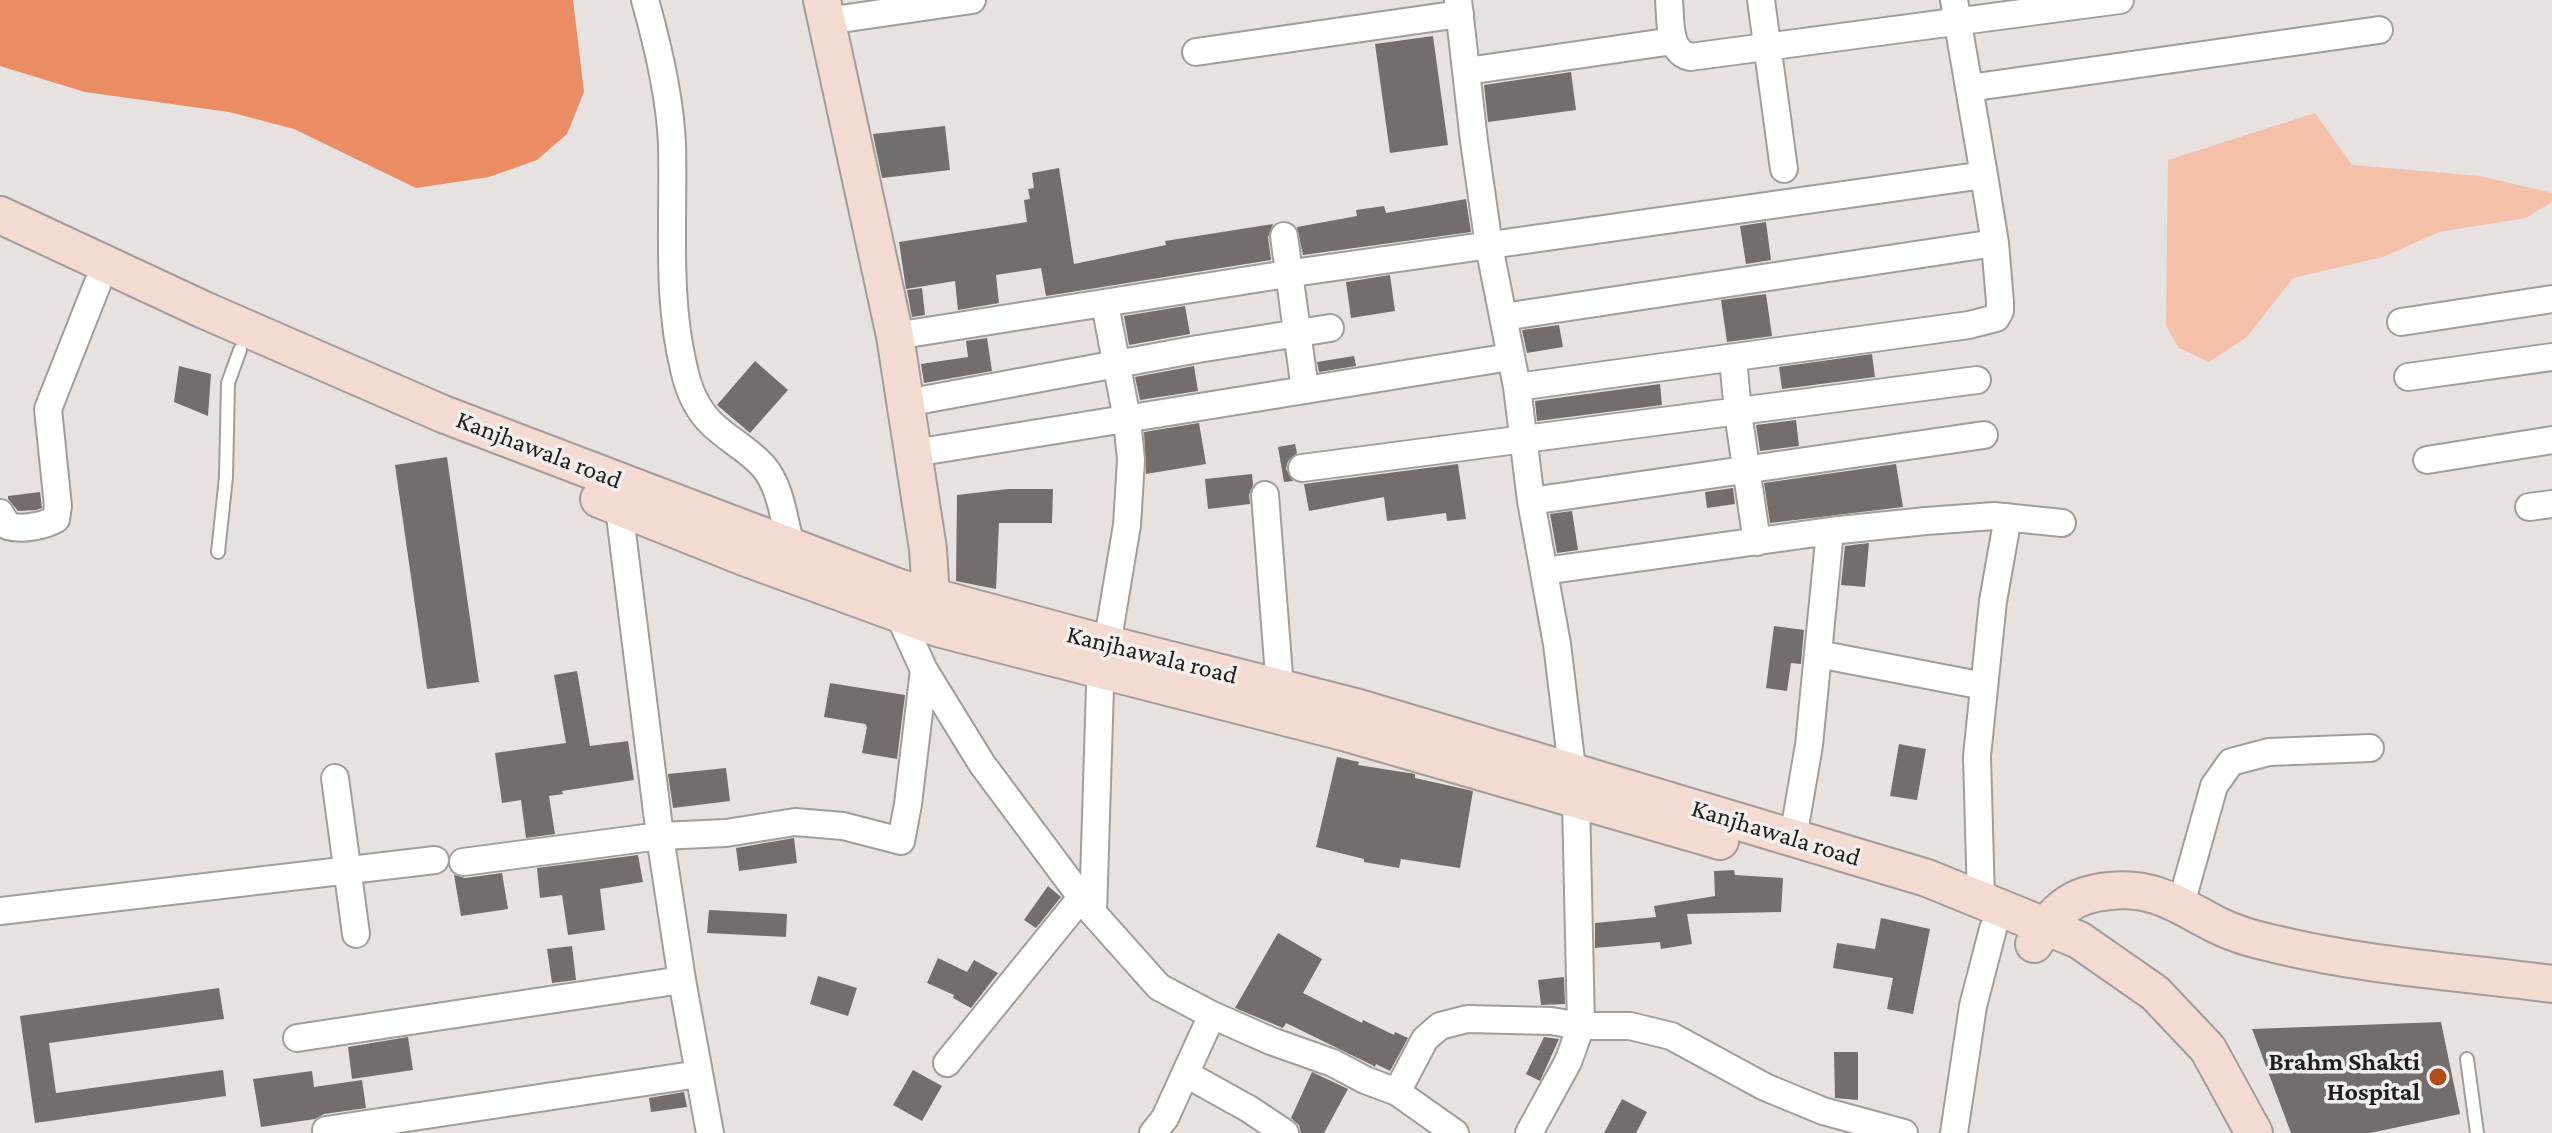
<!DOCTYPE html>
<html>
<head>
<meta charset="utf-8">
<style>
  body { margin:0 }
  canvas { display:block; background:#e7e1df }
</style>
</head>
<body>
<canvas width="2552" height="1133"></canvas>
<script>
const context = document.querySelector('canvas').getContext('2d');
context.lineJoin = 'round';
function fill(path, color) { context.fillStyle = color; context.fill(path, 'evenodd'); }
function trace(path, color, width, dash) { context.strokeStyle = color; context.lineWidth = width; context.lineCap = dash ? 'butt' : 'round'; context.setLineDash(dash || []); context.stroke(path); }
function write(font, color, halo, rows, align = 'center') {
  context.font = font + ' "Crimson Pro",serif'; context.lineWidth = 7; context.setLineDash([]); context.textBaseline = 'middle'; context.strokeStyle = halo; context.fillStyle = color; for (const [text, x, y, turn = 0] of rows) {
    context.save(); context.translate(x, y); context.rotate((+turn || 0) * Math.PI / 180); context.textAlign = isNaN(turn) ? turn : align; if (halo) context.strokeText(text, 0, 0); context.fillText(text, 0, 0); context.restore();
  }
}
const green = new Path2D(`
  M2315,113l37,52 128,11 72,17v9l-26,16 -87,14 -56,25 -90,21 -46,59 -38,25 -30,-14 -13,-22 2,-166z`);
const water = new Path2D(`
  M0,0h573l11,92 -17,42 -30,26 -48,17 -73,11 -122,-59 -65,-17 -144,-20 -85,-26z`);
const building = new Path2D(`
  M1433,36l15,109 -58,8 -15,-109z
  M1571,72l5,38 -88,12 -4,-37z
  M945,126l5,44 -68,8 -9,-44z
  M1059,168l15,96 92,-19 -1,-4 108,-17 -5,13 3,23 -225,36 -5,-28 -45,7 3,28 -41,7 -3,-29 -49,8 -7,-47 128,-20 -3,-22 6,-1 -2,-10 6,-1 -2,-15z
  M1466,199l5,33 -168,23 -6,-28 60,-11 -1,-6 28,-4 2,7z
  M1766,222l5,38 -25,4 -6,-38z
  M1390,275l5,36 -44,7 -5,-36z
  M922,288l3,27 -13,2 -5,-27z
  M1766,294l6,42 -45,6 -6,-42z
  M1185,306l5,28 -61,11 -5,-29z
  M1559,325l4,22 -36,6 -5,-23z
  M987,338l5,33 -68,12 -3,-19 47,-7 -2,-16z
  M1872,354l3,23 -93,12 -3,-22z
  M1354,356l2,10 -37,6 -2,-10z
  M755,361l33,29 -38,43 -33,-28z
  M179,366l32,8 -3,42 -34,-14z
  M1194,366l4,25 -58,9 -5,-23z
  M1660,384l2,21 -125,16 -2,-20z
  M1796,420l3,26 -39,5 -4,-26z
  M1199,423l7,41 -60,10 -2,-42z
  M1295,444l2,9 -9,8 -2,8 7,12 -9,1 -6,-35z
  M447,457l32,225 -52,7 -32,-224z
  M1458,464l8,55 -19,2 -1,-8 -59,8 -3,-24 -75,14 -5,-27z
  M1896,464l7,43 -133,16 -6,-40z
  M1252,474l1,11 -4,10 1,9 -42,5 -3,-30z
  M1733,488l2,16 -28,4 -2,-16z
  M1008,489h45l-1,34h-53l-3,66 -40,-8 1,-86z
  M40,492l2,16 -6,2 -18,1 -10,-12v-3z
  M1572,511l6,39 -21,3 -7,-39z
  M1869,543l-4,44 -24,-2 4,-39z
  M1774,626l30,4 -3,34 -10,-1 -4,28 -21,-3z
  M577,671l13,75 38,-5 6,39 -72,11 1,3 -14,2 6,38 -29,4 -5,-38 -19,3 -7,-50 71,-10 -12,-68z
  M830,683l75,12 -8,64 -35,-6 5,-26 -2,-3 -41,-7z
  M1899,744l27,5 -9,51 -27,-4z
  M1337,757l22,5 -1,3 57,9v4l58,13 -13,77 -59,-9 -2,9 -35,-6v-3l-48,-12z
  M726,768l4,33 -57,7 -5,-34z
  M794,838l3,25 -58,8 -3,-23z
  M638,855l5,27 -43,7 5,41 -37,5 -6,-40 -22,3 -3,-30z
  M1734,870l1,5 48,3 -2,34 -94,2 5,30 -31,5 -1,-7 -65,6v-25l61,-6 -2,-11 61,-10 -1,-25z
  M502,873l6,36 -47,7 -7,-41 11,3z
  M1048,886l13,11 -25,31 -12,-8z
  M709,910l78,4 -1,23 -79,-4z
  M1881,918l49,11 -17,85 -26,-5 6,-31 -60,-10 4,-25 38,6z
  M1278,933l44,26 -19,34 59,30 1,-3 31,15 1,-3 13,6 -18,33 -14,-7 -1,3 -3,-2 -86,-42 -3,5 -48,-20z
  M572,946l4,34 -24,3 -5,-34z
  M938,958l29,14 7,-12 24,13 -27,35 -18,-10 1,-3 -27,-12z
  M818,976l39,12 -9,28 -38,-12z
  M1564,977l1,27 -24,1 -3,-25z
  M219,988l5,31 -175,24 7,50 167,-23 3,26 -191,27 -15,-107z
  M2441,1022l19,92 -90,19h-79l-39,-104z
  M408,1037l5,33 -61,9 -4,-32z
  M1544,1037l15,2 -19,42 -14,-7z
  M1834,1052h24v48l-23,-2z
  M913,1070l29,16 -20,35 -29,-16z
  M312,1071l2,16 48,-7 4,28 -42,6 -9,5 -54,8 -8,-48z
  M1312,1072l36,17 -24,44h-23l-2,-8 -8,-7z
  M684,1092l3,15 -36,5 -2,-14z
  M1622,1099l25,13 -11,21h-32z`);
const lane = new Path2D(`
  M218,552l8,-75 2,-94 12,-33
  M2467,1059l10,74`);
const street = new Path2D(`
  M645,0c13,46 25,97 27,144 2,75 -6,152 12,225 4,19 13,40 27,54 16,16 37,26 52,43 18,20 21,55 28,80
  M1458,0l16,141 15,105 28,141 14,114 26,143 19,157 5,225 -13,36 -39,71
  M1669,0c2,19 -2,51 21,57l430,-57
  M1761,0l23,169
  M827,21l145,-21
  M1196,52l264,-38
  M1467,71l206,-30
  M1969,88l410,-58
  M1284,236l21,154
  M1503,317l492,-74
  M2401,322l151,-23
  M895,336l398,-63 691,-98
  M1733,358l5,55 19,129
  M2408,377l144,-20
  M1517,387l452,-62 27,-7 4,-7v-9l-5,-59 -11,-68 -30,-175
  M906,403l292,-54 132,-21
  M914,453l596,-96
  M2427,460l125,-20
  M1302,468l675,-88
  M617,492l43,344 22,144 28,153
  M1265,495l15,193
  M1531,501l453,-66
  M2529,507l23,-3
  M0,513l8,13c14,4 36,0 48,-7l2,-13 -10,-97 49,-124
  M1544,571l286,-40 96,-10 68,-5 68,7
  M898,613l26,57 58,94 111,149 66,74 53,28 59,26 62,22 32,17 32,12 58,41
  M1818,654l166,32
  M335,778l21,156
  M1793,838l16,-93 21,-214
  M463,862l197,-26 66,-3 69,-11 48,4 58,15 7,-37 16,-134
  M1981,900l-4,-144 16,-155 15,-84
  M2181,904l33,-118 17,-24 38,-10 101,-4
  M0,911l435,-51
  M1093,913l7,-226 27,-162 4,-65 -4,-41 -22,-115
  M297,1038l385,-58
  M947,1063l134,-165
  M1186,1074l63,35 36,24
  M1397,1092l28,-53 15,-13 27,-7 84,2 30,5h49l41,10 94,51 58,24 81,22
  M326,1130l373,-56
  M1153,1133l12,-15 47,-103
  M1954,1133l19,-127 20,-77`);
const secondary = new Path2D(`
  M822,0l73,336 33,213 3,48
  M0,215l204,95 239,104 457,174 207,56 252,64 568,170 152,62 76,53 53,56 46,84
  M599,499l145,58 197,72 406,104 373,108
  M2034,944c19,-32 37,-50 76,-53 45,-5 69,15 107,34 18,9 39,15 58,19 90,22 185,28 277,40`);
const markers = [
  [2438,1077,10,"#b04c19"]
];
const streetNames = [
  ["Kanjhawala road",539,450,21],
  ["Kanjhawala road",1152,655,14],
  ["Kanjhawala road",1776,833,17]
];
const poiNames = [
  ["Brahm Shakti",2420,1062],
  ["Hospital",2420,1092]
];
fill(green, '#f4c0aa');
fill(water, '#eb8d64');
fill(building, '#736e6c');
trace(lane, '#a29d9a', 16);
trace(street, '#a29d9a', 30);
trace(secondary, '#a29d9a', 40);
trace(lane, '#fff', 12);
trace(street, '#fff', 26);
trace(secondary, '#f3dbd1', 36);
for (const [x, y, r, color] of markers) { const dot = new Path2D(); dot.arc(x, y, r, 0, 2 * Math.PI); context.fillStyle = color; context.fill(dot); trace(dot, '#f4efec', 3); }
write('26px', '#201e1d', '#f4efec', streetNames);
write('bold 26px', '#201e1d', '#f4efec', poiNames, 'right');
</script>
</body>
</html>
